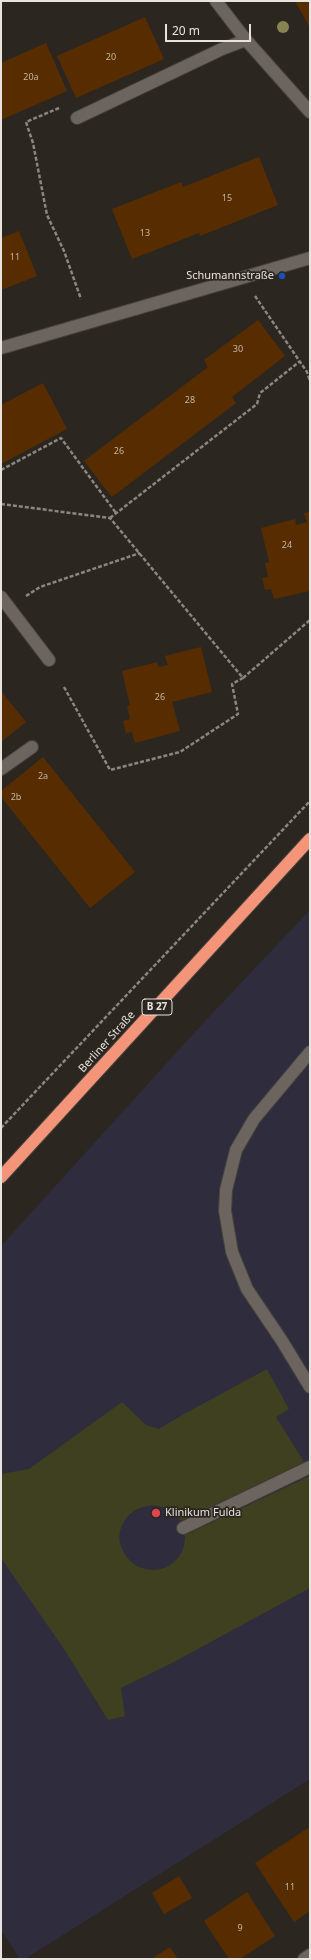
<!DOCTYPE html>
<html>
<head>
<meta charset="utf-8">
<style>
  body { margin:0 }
  #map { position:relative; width:311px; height:1960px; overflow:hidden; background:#2c2620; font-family:"Noto Sans",sans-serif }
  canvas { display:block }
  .frame { position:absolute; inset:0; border:2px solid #e7e3df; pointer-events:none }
  .scale { position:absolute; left:165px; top:24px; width:86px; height:18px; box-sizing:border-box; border:2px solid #e7e3df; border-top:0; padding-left:5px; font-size:12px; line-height:14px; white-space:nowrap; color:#e7e3df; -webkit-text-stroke:3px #2c2620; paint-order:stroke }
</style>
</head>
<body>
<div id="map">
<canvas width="311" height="1960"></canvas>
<div class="frame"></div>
<div class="scale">20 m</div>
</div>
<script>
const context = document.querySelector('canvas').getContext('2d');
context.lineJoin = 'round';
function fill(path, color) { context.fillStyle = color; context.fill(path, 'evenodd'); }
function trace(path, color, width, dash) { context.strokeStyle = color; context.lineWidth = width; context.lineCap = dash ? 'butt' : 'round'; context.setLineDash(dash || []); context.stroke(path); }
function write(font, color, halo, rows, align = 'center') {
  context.font = font + ' "Noto Sans",sans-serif'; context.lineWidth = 3.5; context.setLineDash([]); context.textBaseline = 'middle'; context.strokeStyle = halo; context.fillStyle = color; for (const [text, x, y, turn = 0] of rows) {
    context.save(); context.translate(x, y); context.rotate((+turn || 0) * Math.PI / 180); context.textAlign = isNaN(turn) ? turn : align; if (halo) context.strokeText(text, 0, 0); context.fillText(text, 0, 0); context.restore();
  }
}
const medical = new Path2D(`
  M310,910v869l-285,180h-5l-19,-29v-684l203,-224z`);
const green = new Path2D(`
  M267,1369l22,40 -13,8 28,45 -123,59c-27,-37 -80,-1 -55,35 4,5 9,10 16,12 11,4 23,2 32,-6 8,-7 11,-16 11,-27l125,-59v112l-138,75 -51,25 4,28 -17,4 -44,-71 -63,-91v-84l28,-5 93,-67 24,23 13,4 25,-15z`);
const building = new Path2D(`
  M295,1h15v27z
  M145,17l19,42 -88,39 -19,-42z
  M46,43l21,48 -66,29v-57z
  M259,157l19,48 -78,31 -1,-3 -67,26 -20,-50 69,-27 2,5z
  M19,231l18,45 -36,14v-52z
  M258,320l27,36 -53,41 4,6 -124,94 -28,-36 124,-94 -4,-7z
  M43,383l24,46 -66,35v-59z
  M310,512v79l-36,8 -3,-10 -6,1 -3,-12 6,-1 -3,-14 4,-1 -8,-34 34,-9 1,6 11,-3 -3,-9z
  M201,647l11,45 -40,10 8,29 -45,12 -3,-11 -6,1 -3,-12 7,-2 -3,-13 3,-1 -8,-34 35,-9 1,5 10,-2 -3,-9z
  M1,691l25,31 -25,20z
  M43,757l92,115 -45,36 -89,-111v-6z
  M308,1828l2,3v80l-16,11 -39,-59z
  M179,1876l13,22 -28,16 -12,-21z
  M247,1892l28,44 -35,23h-11l-25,-38z
  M170,1947l8,12h-27z`);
const path = new Path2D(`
  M59,108l-33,14 7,21 14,72 17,36 17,48
  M255,296l52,76 3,9
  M1,470l60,-32 55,75
  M1,504l109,14 133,160 67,-58
  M110,518l147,-114 3,-11 39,-31
  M26,596l14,-9 100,-34
  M64,687l46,83 70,-18 58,-38 -6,-30 11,-6
  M1,1128l309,-327`);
const lane = new Path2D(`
  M77,118l145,-69 24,-9
  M1,597l48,63
  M1,769l31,-22
  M310,1052l-56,67 -18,31 -10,40 -1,21 7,41 15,37 35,52 28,46
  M183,1528l127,-61`);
const street = new Path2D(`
  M1,348l309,-90
  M304,1959l6,-4`);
const secondary = new Path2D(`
  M216,1l30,39 64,72`);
const highway = new Path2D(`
  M1,1177l309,-338`);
const trees = [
  [283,27]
];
const markers = [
  [282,276,4,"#1a4fb4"],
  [156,1513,5,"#e0444e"]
];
const numberNames = [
  ["20",111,57],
  ["20a",31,77],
  ["15",227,198],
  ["13",145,233],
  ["11",15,257],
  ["30",238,349],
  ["28",190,400],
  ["26",119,451],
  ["24",287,545],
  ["26",160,697],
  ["2a",43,776],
  ["2b",16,797],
  ["11",290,1887],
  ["9",240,1928]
];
const shields = [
  [157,1007,30]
];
const shieldNames = [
  ["B 27",157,1007]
];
const poiNames = [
  ["Schumannstraße",274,276],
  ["Klinikum Fulda",165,1513,"left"]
];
const streetNames = [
  ["Berliner Straße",107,1042,-48]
];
fill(medical, '#2e2c3d');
fill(green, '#3f401f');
fill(building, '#572d00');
trace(lane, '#47423d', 14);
trace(street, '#47423d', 14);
trace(secondary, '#47423d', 14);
trace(highway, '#47423d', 14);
trace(path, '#8b8681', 2.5, [4, 2]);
trace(lane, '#6c645e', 12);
trace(street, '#6c645e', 12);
trace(secondary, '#6c645e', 12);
trace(highway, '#f49579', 12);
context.fillStyle = '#868552';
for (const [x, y] of trees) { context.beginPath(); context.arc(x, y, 6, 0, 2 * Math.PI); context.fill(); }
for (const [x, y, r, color] of markers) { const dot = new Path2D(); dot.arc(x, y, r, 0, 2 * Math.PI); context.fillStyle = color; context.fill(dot); trace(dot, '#2c2620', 1.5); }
write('9px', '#c3b6a7', null, numberNames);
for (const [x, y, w] of shields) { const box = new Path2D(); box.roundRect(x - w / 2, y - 8, w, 16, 3); context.fillStyle = '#2c2620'; context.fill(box); trace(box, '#e7e3df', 1); }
write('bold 10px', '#e7e3df', null, shieldNames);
write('11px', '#e7e3df', '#2c2620', poiNames, 'right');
write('11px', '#e7e3df', '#2c2620', streetNames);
</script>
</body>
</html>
